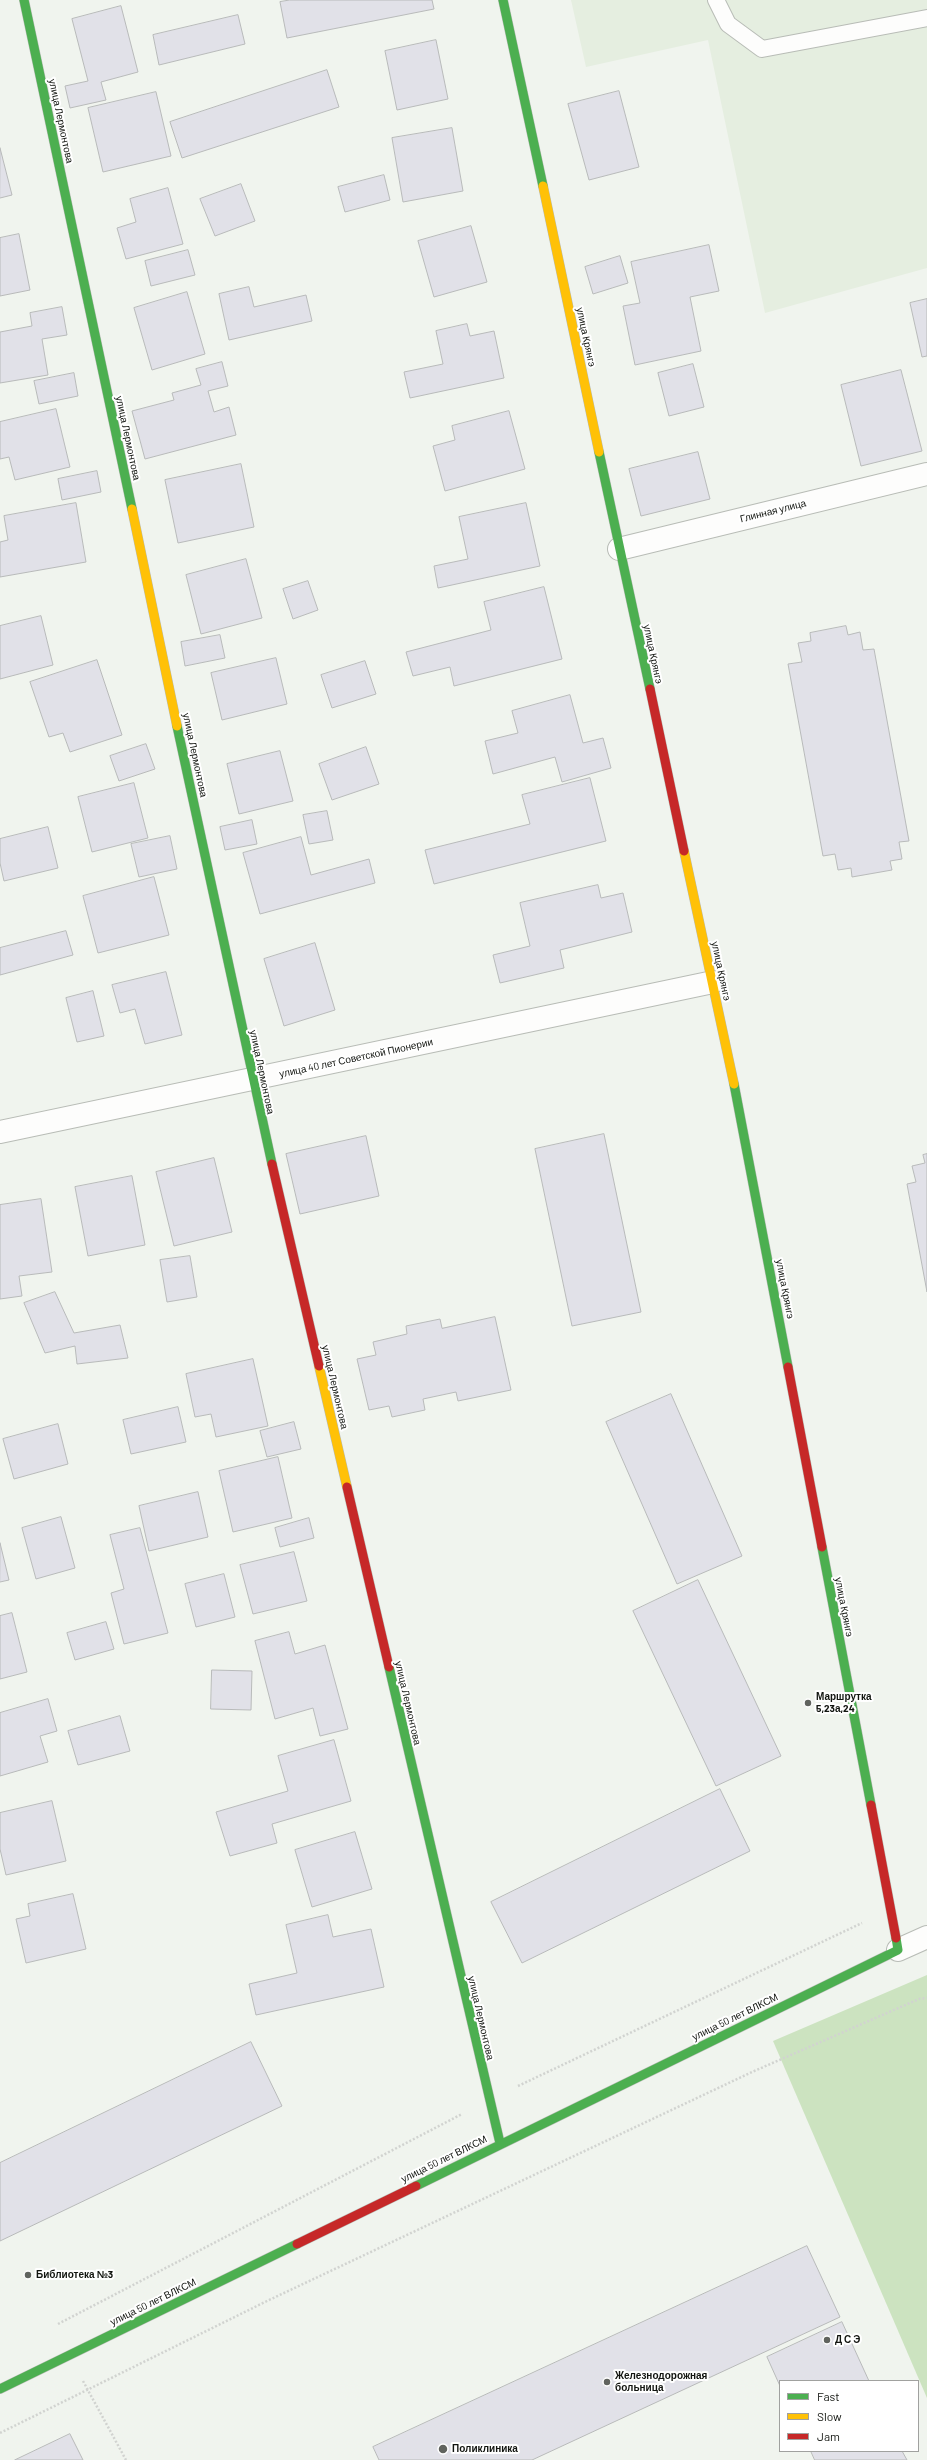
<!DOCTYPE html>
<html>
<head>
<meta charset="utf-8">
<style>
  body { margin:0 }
  #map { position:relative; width:927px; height:2460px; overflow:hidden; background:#f0f4ee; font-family:Barlow,sans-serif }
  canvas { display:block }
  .legend { position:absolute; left:779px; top:2380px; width:140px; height:72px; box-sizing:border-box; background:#fff; border:1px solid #a0a19f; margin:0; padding:5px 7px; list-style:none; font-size:12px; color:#121510 }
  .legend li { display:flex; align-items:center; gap:8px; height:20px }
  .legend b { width:20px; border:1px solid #a0a19f }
</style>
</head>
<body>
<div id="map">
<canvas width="927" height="2460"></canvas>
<ul class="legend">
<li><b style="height:5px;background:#4caf50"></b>Fast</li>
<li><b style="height:5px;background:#ffc107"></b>Slow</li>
<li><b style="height:5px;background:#c62828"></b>Jam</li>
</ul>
</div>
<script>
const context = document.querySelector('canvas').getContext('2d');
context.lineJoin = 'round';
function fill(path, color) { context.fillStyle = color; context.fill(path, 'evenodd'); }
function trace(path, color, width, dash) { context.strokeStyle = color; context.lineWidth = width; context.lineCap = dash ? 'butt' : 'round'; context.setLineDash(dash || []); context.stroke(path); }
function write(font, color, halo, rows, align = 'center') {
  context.font = font + ' Barlow,sans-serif'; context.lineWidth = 4; context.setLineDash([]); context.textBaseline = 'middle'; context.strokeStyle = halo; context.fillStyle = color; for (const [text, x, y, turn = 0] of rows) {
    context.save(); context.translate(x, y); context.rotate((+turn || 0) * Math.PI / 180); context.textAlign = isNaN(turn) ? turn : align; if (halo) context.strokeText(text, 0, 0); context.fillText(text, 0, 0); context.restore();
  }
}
const built = new Path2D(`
  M571,0h356v268l-162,45 -57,-273 -122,27z`);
const green = new Path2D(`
  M927,1975v423l-154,-357z`);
const building = new Path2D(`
  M290,0h142l2,9 -147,29 -7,-36z
  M121,6l17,66 -37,10 5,18 -36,8 -5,-22 23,-5 -16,-62z
  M238,15l7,29 -86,21 -6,-30z
  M436,40l12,59 -51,11 -12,-59z
  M327,70l12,37 -157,51 -12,-36z
  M619,91l20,76 -50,13 -21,-76z
  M156,92l15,64 -68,16 -15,-64z
  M452,128l11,63 -60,11 -11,-64z
  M0,148l12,47 -12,3z
  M384,175l6,25 -45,12 -7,-25z
  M241,184l14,37 -40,15 -15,-37z
  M168,188l15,56 -57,15 -9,-31 19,-6 -6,-23z
  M471,226l16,56 -53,15 -16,-56z
  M19,234l11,56 -30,6v-58z
  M709,245l10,46 -29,6 11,54 -66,14 -12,-59 17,-3 -9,-41z
  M188,250l7,25 -44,11 -6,-25z
  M620,256l8,27 -35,11 -8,-27z
  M249,287l5,20 52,-12 6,26 -83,19 -10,-46z
  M187,292l18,62 -53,16 -18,-62z
  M927,299v57l-5,1 -12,-54z
  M62,307l5,28 -25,4 6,36 -48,8v-51l32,-6 -2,-13z
  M467,324l3,12 24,-5 10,47 -94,20 -6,-26 39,-8 -7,-33z
  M222,362l6,24 -20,5 6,21 15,-5 7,28 -91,24 -13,-48 42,-11 -2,-7 29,-8 -5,-16z
  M693,364l11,43 -35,9 -11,-43z
  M901,370l21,81 -61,15 -20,-81z
  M74,373l4,23 -39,8 -5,-23z
  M56,409l14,58 -55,13 -6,-23 -9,2v-37z
  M509,411l16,58 -80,22 -12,-45 22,-6 -3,-14z
  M698,452l12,47 -69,17 -12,-47z
  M241,464l13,63 -76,16 -13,-63z
  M97,471l4,21 -39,8 -4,-21z
  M76,503l10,59 -86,15v-35l8,-2 -4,-24z
  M526,503l14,63 -102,22 -4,-22 34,-7 -9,-42z
  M246,559l16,59 -61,16 -15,-59z
  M308,581l10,29 -25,9 -10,-30z
  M544,587l18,72 -108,27 -4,-19 -37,9 -7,-24 85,-22 -7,-28z
  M41,616l12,49 -53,14v-53z
  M846,626l2,9 12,-3 3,18 11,-1 35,192 -10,1 3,17 -12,2 2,9 -40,7 -1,-9 -13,2 -3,-16 -12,2 -35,-192 14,-2 -4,-19 13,-2 -1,-8z
  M220,635l5,23 -40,8 -4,-24z
  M276,658l11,46 -65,16 -11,-47z
  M97,660l25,75 -52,17 -7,-19 -14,4 -19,-55z
  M365,661l11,33 -44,14 -11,-33z
  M570,695l13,48 20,-5 8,30 -49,14 -7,-25 -62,17 -8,-33 33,-8 -6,-22z
  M146,744l9,25 -36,12 -9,-25z
  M366,747l13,37 -47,16 -13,-36z
  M280,751l13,50 -54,13 -12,-50z
  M590,778l16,63 -172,43 -9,-34 105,-26 -8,-29z
  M134,783l14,55 -56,14 -14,-55z
  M327,811l6,29 -24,4 -6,-29z
  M252,820l5,24 -32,6 -5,-23z
  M48,827l10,41 -54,13 -4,-18v-24z
  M170,836l7,33 -38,8 -8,-33z
  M301,837l10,38 58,-16 6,24 -115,31 -17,-61z
  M154,877l15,58 -71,18 -15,-57z
  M598,885l3,13 22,-5 9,39 -72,18 4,18 -64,15 -7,-28 37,-9 -10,-43z
  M66,931l7,24 -73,20v-27z
  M315,943l20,67 -51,16 -20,-67z
  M166,972l16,63 -37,9 -10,-35 -15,4 -8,-28z
  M93,991l11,45 -27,6 -11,-44z
  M604,1134l37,178 -69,14 -37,-177z
  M366,1136l13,60 -79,18 -14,-60z
  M927,1154v138l-20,-108 9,-2 -4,-16 13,-3 -2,-8z
  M214,1158l18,74 -58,14 -18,-74z
  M132,1176l13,69 -57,11 -13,-69z
  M41,1199l11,73 -33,4 3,20 -22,3v-94z
  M190,1256l7,41 -30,5 -7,-42z
  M55,1292l19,41 46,-8 8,33 -51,6 -2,-18 -30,7 -21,-50z
  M495,1317l16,73 -53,11 -2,-9 -33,7 2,11 -33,7 -3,-11 -20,4 -12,-51 19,-4 -3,-13 34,-8 -1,-8 34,-7 2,9z
  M253,1359l15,67 -52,11 -5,-23 -16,3 -9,-43z
  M671,1394l71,162 -65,28 -71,-162z
  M178,1407l8,35 -55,12 -8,-34z
  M294,1422l7,27 -34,8 -7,-26z
  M58,1424l10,40 -54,15 -11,-40z
  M278,1457l14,61 -59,14 -14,-61z
  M198,1492l10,45 -59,14 -10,-45z
  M61,1517l14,51 -39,11 -14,-51z
  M309,1518l5,20 -34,9 -5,-19z
  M140,1528l28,105 -44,11 -13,-51 13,-4 -14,-54z
  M0,1543l9,37 -9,2z
  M294,1552l13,49 -54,13 -13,-49z
  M224,1574l11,43 -39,10 -11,-43z
  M698,1580l83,176 -65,30 -83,-175z
  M12,1613l15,59 -27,7v-63z
  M106,1622l8,27 -39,11 -8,-27z
  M289,1632l6,22 30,-9 23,84 -28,7 -7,-28 -38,11 -20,-78z
  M212,1670l40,1 -1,39 -40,-1z
  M48,1699l9,32 -17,5 8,26 -48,14v-63z
  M120,1716l10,35 -52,14 -10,-34z
  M334,1740l17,61 -79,23 5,19 -47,13 -14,-44 72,-21 -10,-35z
  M720,1789l30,62 -228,112 -31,-61z
  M52,1801l14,60 -60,14 -6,-26v-36z
  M355,1832l17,57 -60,18 -17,-57z
  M73,1894l13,55 -60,14 -10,-44 14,-3 -2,-12z
  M328,1915l5,22 38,-8 13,58 -128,28 -7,-31 48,-11 -11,-48z
  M251,2042l31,64 -282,135v-78z
  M807,2246l33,71 -308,143h-153l-6,-13z
  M842,2322l27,59h-89v5l-13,-29z
  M70,2434l13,26h-68z
  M811,2451h91l5,9h-92z`);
const path = new Path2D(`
  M518,2086l344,-163
  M58,2324l404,-210
  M83,2381l43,79
  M0,2433l267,-132 485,-229 167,-73 8,-1`);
const lane = new Path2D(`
  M716,0l12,24 34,25 165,-31`);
const street = new Path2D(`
  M619,549l308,-75
  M0,1132l713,-150
  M898,1950l29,-13`);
const fast = new Path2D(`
  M24,0l108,509
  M503,0l40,186
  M599,452l51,237
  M177,726l95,438
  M734,1084l54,283
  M822,1547l49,258
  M389,1667l111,476
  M416,2186l482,-236 -2,-12
  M0,2389l297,-145`);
const slow = new Path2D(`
  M543,186l56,266
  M132,509l45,217
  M684,851l50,233
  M319,1366l28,121`);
const jam = new Path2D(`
  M650,689l34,162
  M272,1164l47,202
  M788,1367l34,180
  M347,1487l42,180
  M871,1805l25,133
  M297,2244l119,-58`);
const markers = [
  [808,1703,4,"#60635e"],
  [28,2275,4,"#60635e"],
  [827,2340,4,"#60635e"],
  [607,2382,4,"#60635e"],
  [443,2449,5,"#60635e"]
];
const streetNames = [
  ["улица Лермонтова",61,121,78],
  ["улица Крянгэ",586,337,78],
  ["улица Лермонтова",128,438,78],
  ["Глинная улица",773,511,-14],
  ["улица Крянгэ",653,654,78],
  ["улица Лермонтова",195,755,78],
  ["улица Крянгэ",721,971,78],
  ["улица 40 лет Советской Пионерии",356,1058,-12],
  ["улица Лермонтова",262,1072,78],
  ["улица Крянгэ",785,1289,79],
  ["улица Лермонтова",335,1387,77],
  ["улица Крянгэ",844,1607,79],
  ["улица Лермонтова",408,1703,77],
  ["улица 50 лет ВЛКСМ",735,2017,-26],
  ["улица Лермонтова",481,2018,77],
  ["улица 50 лет ВЛКСМ",444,2159,-26],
  ["улица 50 лет ВЛКСМ",153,2302,-26]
];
const poiNames = [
  ["Маршрутка",816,1697],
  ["5,23а,24",816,1709],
  ["Библиотека №3",36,2275],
  ["Д С Э",835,2340],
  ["Железнодорожная",615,2376],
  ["больница",615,2388],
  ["Поликлиника",452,2449]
];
fill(built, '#e5eee0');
fill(green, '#cce3c0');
fill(building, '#e1e1e8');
trace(building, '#b8baba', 1);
trace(lane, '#b8bcb6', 18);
trace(street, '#b8bcb6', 24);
trace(fast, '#b8bcb6', 10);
trace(slow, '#b8bcb6', 10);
trace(jam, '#b8bcb6', 10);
trace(path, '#d1d3d0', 2.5, [2, 2]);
trace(lane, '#fdfdfc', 16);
trace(street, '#fdfdfc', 22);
trace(fast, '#4caf50', 9);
trace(slow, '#ffc107', 9);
trace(jam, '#c62828', 9);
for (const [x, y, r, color] of markers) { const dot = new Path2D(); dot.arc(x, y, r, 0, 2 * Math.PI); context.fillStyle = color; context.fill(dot); trace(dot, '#fff', 1.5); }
write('10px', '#121510', '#fff', streetNames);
write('bold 10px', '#121510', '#fff', poiNames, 'left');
</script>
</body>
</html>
